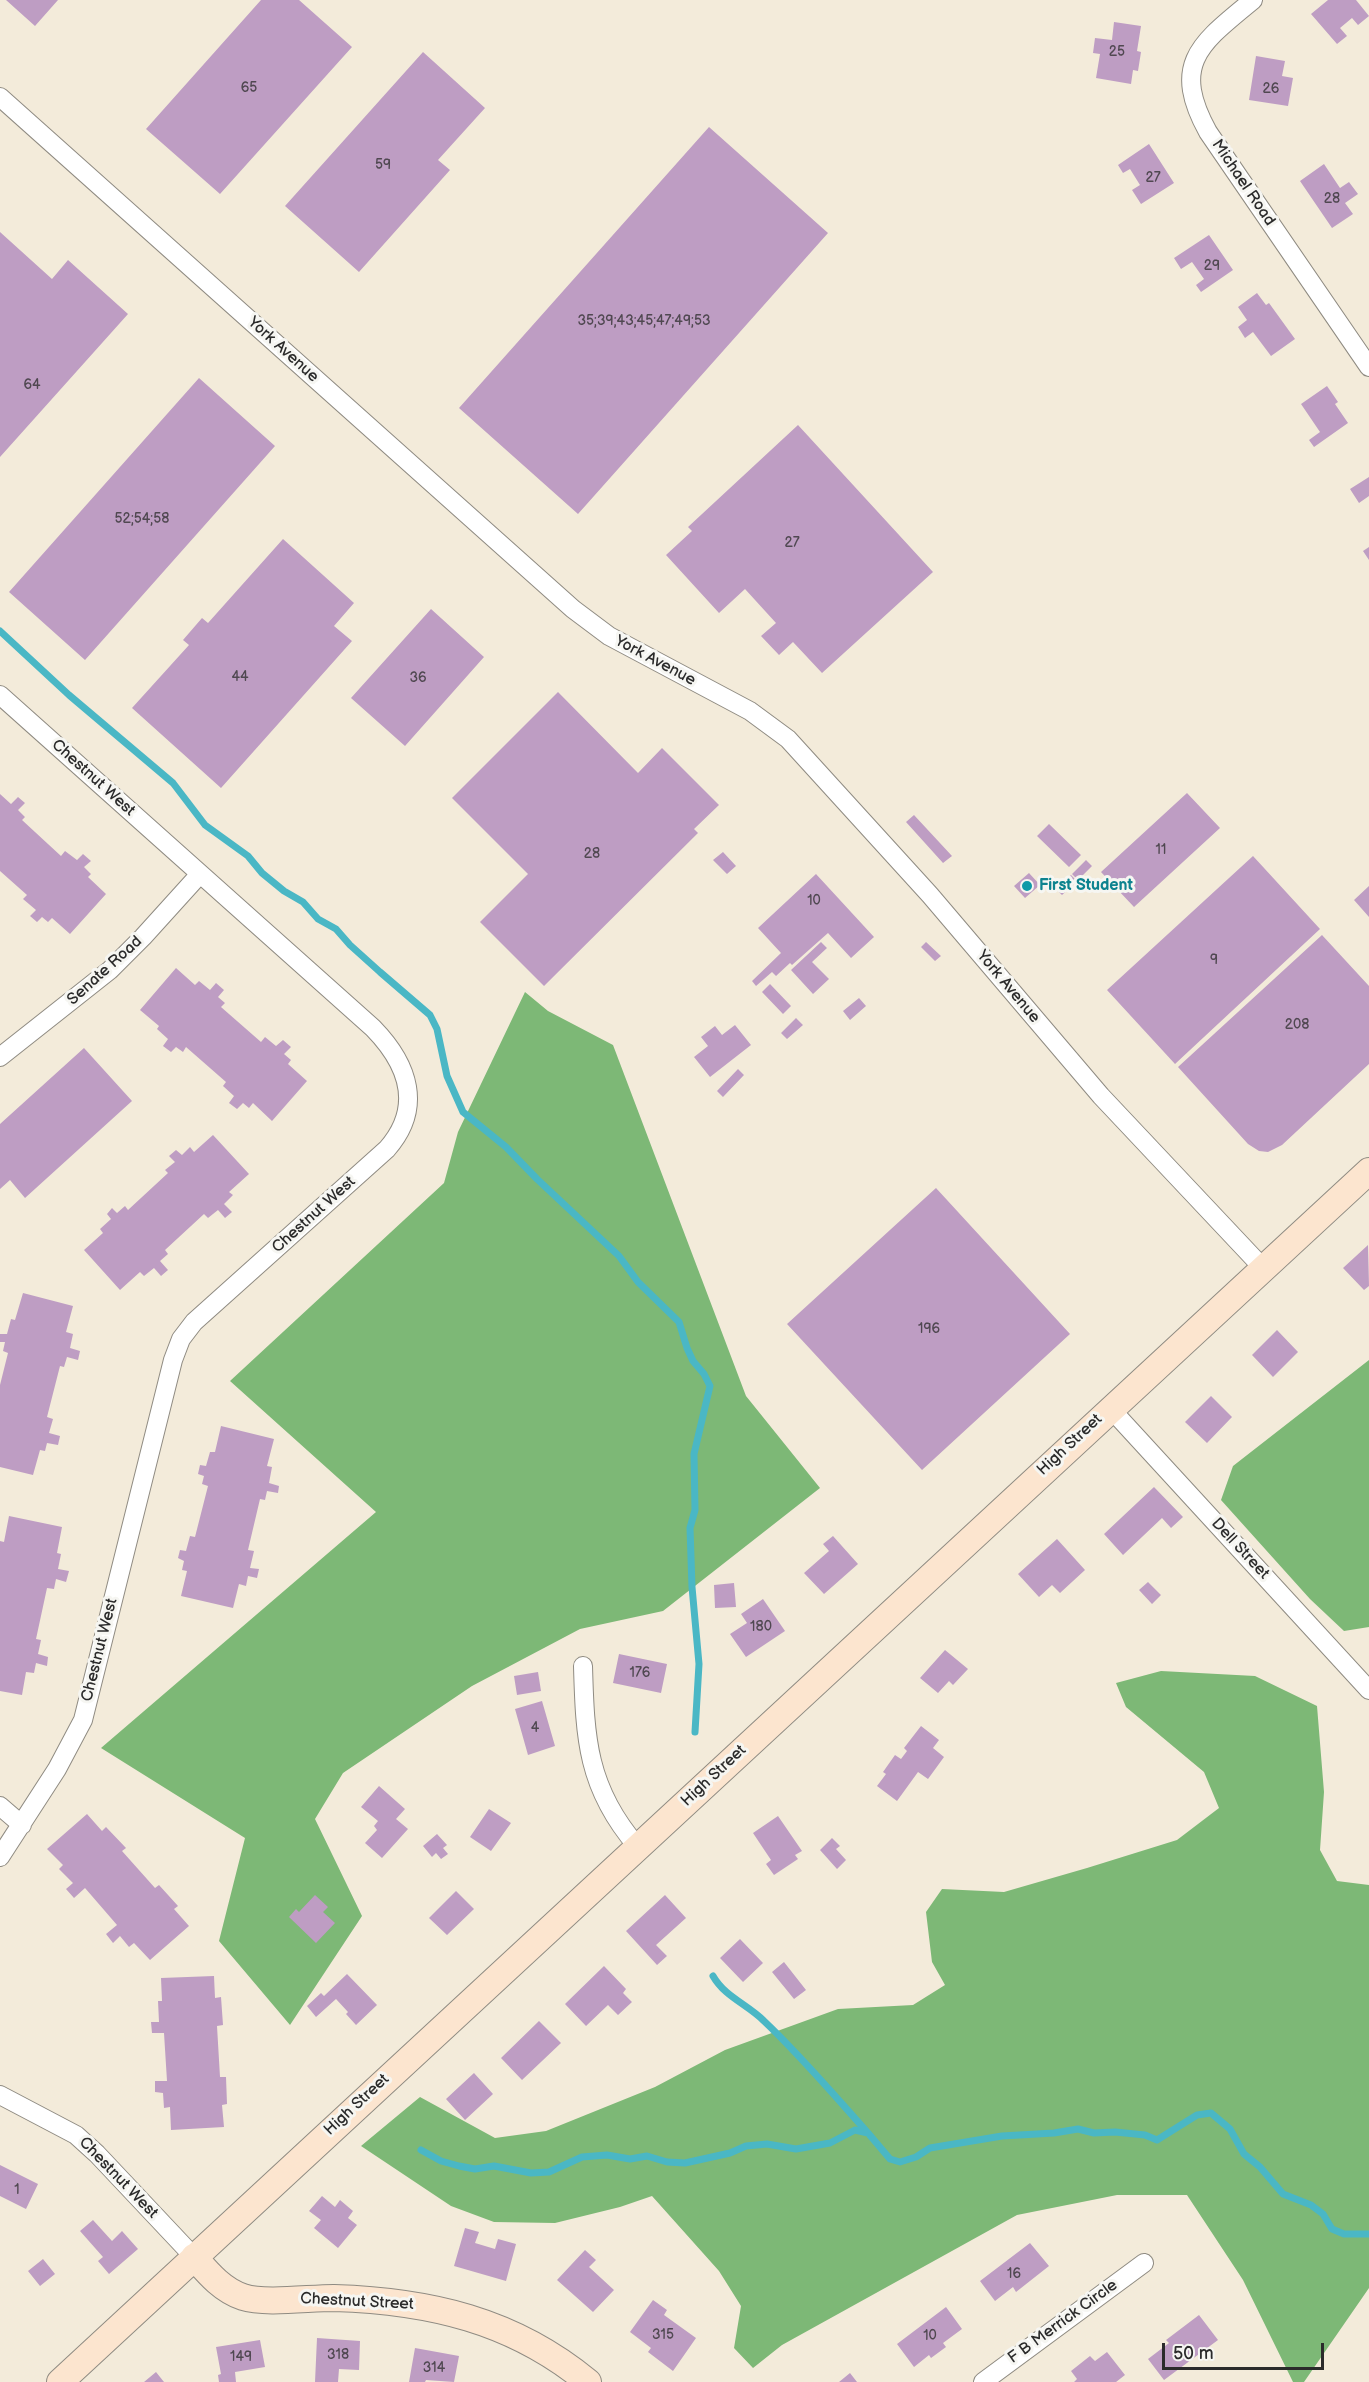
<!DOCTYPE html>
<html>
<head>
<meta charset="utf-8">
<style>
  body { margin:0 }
  #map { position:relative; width:1369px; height:2382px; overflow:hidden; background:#f3ebda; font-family:"Balsamiq Sans",sans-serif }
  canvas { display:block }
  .scale { position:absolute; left:1162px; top:2343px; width:162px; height:27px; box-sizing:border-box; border:3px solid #2b2b2b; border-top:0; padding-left:8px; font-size:18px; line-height:21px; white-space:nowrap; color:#2b2b2b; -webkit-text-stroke:4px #f6f6f2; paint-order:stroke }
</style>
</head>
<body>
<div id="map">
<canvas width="1369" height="2382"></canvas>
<div class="scale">50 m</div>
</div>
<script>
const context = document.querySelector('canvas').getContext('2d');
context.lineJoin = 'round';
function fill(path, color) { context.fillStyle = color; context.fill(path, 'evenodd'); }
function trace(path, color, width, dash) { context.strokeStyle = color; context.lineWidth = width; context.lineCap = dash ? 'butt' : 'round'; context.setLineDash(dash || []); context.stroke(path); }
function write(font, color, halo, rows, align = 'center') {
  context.font = font + ' "Balsamiq Sans",sans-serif'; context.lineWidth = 6; context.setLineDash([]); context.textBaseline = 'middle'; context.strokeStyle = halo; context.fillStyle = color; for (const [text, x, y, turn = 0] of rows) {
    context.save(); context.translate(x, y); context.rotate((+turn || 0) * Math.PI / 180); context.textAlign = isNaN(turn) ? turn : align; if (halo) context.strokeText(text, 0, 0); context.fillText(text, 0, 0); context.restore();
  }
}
const forest = new Path2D(`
  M525,992l23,19 65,34 133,351 74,92 -157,123 -83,18 -108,57 -129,87 -28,46 47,97 -72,109 -71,-84 26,-103 -144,-90 275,-236 -146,-131 214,-198 14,-51z
  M1369,1360v267l-25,4 -34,-32 -89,-99 12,-34z
  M1161,1671l94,5 62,30 7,86 -4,58 17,31 32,4v403l-65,94h-11l-50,-102 -56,-85h-70l-100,20 -235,130 -29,23 -19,-20 7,-42 -22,-35 -67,-75 -32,11 -65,16 -61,-1 -43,-16 -90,-60 59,-49 75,41 51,-7 109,-44 70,-37 113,-41 75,-4 32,-20 -13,-23 -6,-50 16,-23 62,3 83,-24 90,-28 42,-32 -15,-36 -78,-65 -10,-24z`);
const stream = new Path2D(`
  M0,631l69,64 104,88 32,42 43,31 14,17 22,18 19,11 15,17 18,10 14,16 30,27 50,43 7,14 10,47 16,36 43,35 31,32 82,77 19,26 41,40 8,26 6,13 11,13 6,12 -16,68 1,56 -5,18 2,59 7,77 -4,68
  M713,1976c12,21 34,28 51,45 37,35 70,74 104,112
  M421,2150l20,11 18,5 16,3 19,-3 37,7 18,-1 33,-15 25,-2 23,4 17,-3 20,6 18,1 45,-10 16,-7 21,-2 29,5 34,-6 25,-13 13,3 22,26 10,3 16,-5 14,-9 72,-12 52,-3 24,-4 16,4 21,-1 30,3 12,5 40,-25 14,-2 19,16 14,25 16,13 23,27 28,11 12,9 9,15 12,5h25`);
const building = new Path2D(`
  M6,0h52l-23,26z
  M261,0h38l53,47 -132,147 -74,-65z
  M1328,0h28l13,16 -11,9 -6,-7 -12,10 7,8 -10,8 -26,-30z
  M1114,22l27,4 -4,25 4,1 -3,19 -5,-1 -2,14 -35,-6 4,-24 -7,-1 2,-15 17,2z
  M423,52l62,56 -47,52 12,10 -91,102 -74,-66z
  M1256,56l29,5 -3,15 11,2 -5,28 -39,-6z
  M709,127l119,106 -250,281 -119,-106z
  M1149,144l25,39 -33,21 -9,-14 8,-5 -10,-16 -7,4 -5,-8z
  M1324,164l16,24 9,-6 9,12 -13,9 8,11 -21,14 -32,-47z
  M0,232l52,47 16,-19 60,54 -128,143z
  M1209,235l24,35 -32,22 -5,-7 8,-6 -12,-17 -11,7 -7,-11z
  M1257,293l9,12 3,-2 26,36 -24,17 -18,-24 -8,6 -7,-11 9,-7 -9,-13z
  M199,378l76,68 -190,214 -76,-68z
  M1327,386l11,16 -3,2 13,19 -34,24 -5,-7 11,-8 -19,-28z
  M798,425l135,147 -111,101 -29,-31 -14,13 -18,-19 15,-13 -31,-34 -26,24 -53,-58 26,-24 -4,-4z
  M1369,477v19l-10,7 -9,-14z
  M283,539l71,64 -20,23 18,15 -131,147 -89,-80 57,-63 -6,-5 19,-22 6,5z
  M1369,547v13l-6,-9z
  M431,609l53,48 -79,89 -54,-48z
  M558,692l80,81 24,-25 57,57 -25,24 4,4 -154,153 -64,-64 48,-48 -76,-76z
  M1187,793l33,35 -86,79 -33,-35z
  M0,794l11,10 7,-7 7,6 -7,7 7,7 -3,3 39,36 4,-5 12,9 6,-6 8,7 -7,6 7,7 -3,3 18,17 -36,40 -18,-16 -4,4 -6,-5 -5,5 -7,-6 6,-6 -13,-11 4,-4 -27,-24z
  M914,815l38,41 -9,7 -37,-41z
  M1049,824l32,31 -12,12 -32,-31z
  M723,852l13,14 -9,8 -14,-14z
  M1253,856l67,73 -145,135 -68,-74z
  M1086,860l6,6 -14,14 -6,-6z
  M1029,873l11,12 -15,13 -11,-12z
  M816,874l58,63 -23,21 -23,-25 -36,32 -2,-2 -14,13 -4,-4 -16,14 -4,-5 29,-28 -23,-25z
  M1071,875l6,6 -15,14 -6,-6z
  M1369,886v31l-15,-17z
  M1322,935l47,51v78l-87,81 -14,7 -9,-1 -11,-7 -70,-77z
  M821,942l6,6 -15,14 17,17 -16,15 -22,-24z
  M926,942l15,14 -6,5 -14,-14z
  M176,968l19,17 4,-4 11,9 6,-7 8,7 -6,7 7,6 -4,4 40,35 4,-5 11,9 7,-6 8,7 -7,7 7,6 -3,4 19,17 -35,40 -19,-18 -4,5 -6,-5 -6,6 -8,-6 5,-7 -11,-10 3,-4 -40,-35 -3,5 -7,-5 -5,5 -8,-6 5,-7 -11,-10 2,-3 -19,-16z
  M770,984l21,22 -8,8 -21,-22z
  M859,998l7,8 -16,14 -7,-9z
  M796,1018l7,7 -16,14 -6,-6z
  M735,1025l16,20 -41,32 -16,-20 14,-11 -7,-9 14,-11 7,9z
  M84,1048l48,53 -107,97 -15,-18 -10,9v-65z
  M738,1069l6,6 -21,22 -6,-6z
  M213,1135l36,39 -20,18 4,3 -9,9 8,8 -7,6 -7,-8 -10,8 -4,-4 -39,36 3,4 -8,7 8,9 -7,6 -7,-8 -10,8 -4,-4 -20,18 -36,-40 19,-17 -3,-4 11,-10 -4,-5 5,-6 5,5 8,-7 3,4 40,-37 -3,-3 10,-8 -6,-6 7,-6 6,5 8,-8 4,5z
  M936,1188l134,146 -148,136 -135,-146z
  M1368,1245l1,41 -5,4 -21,-22z
  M23,1293l50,13 -7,26 7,2 -3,14 10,3 -2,9 -11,-3 -3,10 -4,-1 -13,51 6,2 -4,14 11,3 -2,9 -11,-2 -2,8 -5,-1 -7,25 -33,-8v-82l8,-32 -5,-2 2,-9h-5v-8h7l4,-15 4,1z
  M1277,1330l21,22 -25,25 -21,-22z
  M1211,1396l21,21 -25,26 -22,-21z
  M221,1426l53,13 -7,27 5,1 -3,16 10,3 -1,7 -11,-2 -2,9 -5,-1 -12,51 6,1 -4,17 9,1 -2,9 -9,-2 -2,10 -7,-2 -6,24 -52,-12 6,-25 -5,-1 2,-9 -6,-3 2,-8 6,1 4,-15 5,1 13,-51 -6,-2 2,-8 -6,-2 2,-9 6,1 4,-14h5z
  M1154,1487l29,30 -12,11 -9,-10 -39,37 -19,-21z
  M9,1516l53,11 -5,26 4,1 -3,15 11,2 -3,11 -10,-3 -2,10 -7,-1 -11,51 5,1 -3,14 10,3 -1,9 -11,-3 -2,10 -8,-1 -4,23 -22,-4v-150l4,1z
  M833,1536l25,28 -34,30 -20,-21 25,-22 -6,-7z
  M1057,1539l28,31 -25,23 -8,-8 -13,12 -21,-23z
  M1148,1582l13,13 -9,9 -13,-14z
  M734,1583l2,24 -21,1 -1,-23z
  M763,1599l22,32 -39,26 -16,-23 17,-11 -6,-9z
  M945,1650l23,19 -15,16 -4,-4 -11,12 -18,-15z
  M619,1654l48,10 -6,29 -48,-10z
  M538,1672l3,19 -24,4 -3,-19z
  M542,1701l13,45 -27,9 -13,-46z
  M921,1726l18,14 -6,8 11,9 -16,22 -10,-7 -21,29 -20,-15 9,-12 -3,-2 12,-17 6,4 6,-8 -3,-3z
  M379,1786l26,23 -9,10 12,10 -26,29 -17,-15 12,-13 -3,-4 4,-5 -17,-14z
  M489,1809l22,14 -20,28 -21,-14z
  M87,1814l15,17 4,-4 20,21 -4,3 33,37 4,-3 19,21 -4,3 15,17 -39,34 -16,-17 -5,4 -9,-11 -7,7 -7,-9 11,-9 -32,-37 -11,10 -8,-9 7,-6 -14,-14 4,-4 -16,-16z
  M778,1816l24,35 -7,4 3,4 -24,16 -8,-11 5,-4 -18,-27z
  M437,1834l10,11 -4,3 5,6 -7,5 -5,-6 -4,4 -9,-11z
  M832,1838l8,8 -4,3 10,11 -9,9 -17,-19z
  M456,1891l18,18 -27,26 -18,-17z
  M315,1895l13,12 -5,5 12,11 -19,20 -27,-26 7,-8 3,3z
  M665,1895l21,23 -30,27 11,11 -10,9 -31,-34z
  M740,1939l23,24 -20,19 -23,-24z
  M784,1962l22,28 -12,9 -22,-27z
  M604,1966l22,23 -3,4 9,9 -14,13 -10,-10 -22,21 -21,-22z
  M347,1974l30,31 -21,20 -10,-11 2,-2 -12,-13 -20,18 -9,-11 14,-13 3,3z
  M214,1976l1,22 6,-1 2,28 -6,1 3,51h6l1,27 -5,1 2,22 -53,3 -1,-23 -6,1 -1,-15 -8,-1v-11h12l-3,-48h-12l-1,-11h8l-1,-21h4l-1,-23z
  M539,2021l22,22 -39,37 -21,-22z
  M474,2073l19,21 -28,26 -19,-21z
  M0,2165l38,19 -12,25 -26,-13z
  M322,2196l13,11 5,-7 13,11 -5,7 9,7 -19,23 -24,-20 7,-8 -12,-9z
  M93,2220l19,21 10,-10 16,18 -29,25 -11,-13 5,-4 -23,-26z
  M465,2228l14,4 -4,11 20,6 3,-10 18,5 -10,37 -52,-15z
  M1030,2243l19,23 -33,26 -3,-5 -18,14 -15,-20z
  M585,2250l11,10 -7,7 25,23 -21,22 -36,-32z
  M43,2259l12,15 -15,12 -12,-15z
  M653,2300l14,10 -3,5 32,23 -23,33 -25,-19 3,-4 -21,-16z
  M946,2307l16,22 -19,14 3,4 -15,11 -2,-3 -15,12 -17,-23z
  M1199,2315l19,25 -54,40 -16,-21 21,-16 -3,-3z
  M317,2338l43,3 -1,29 -20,-1 -1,13h-23z
  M260,2340l5,27 -30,5 1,10h-17l-1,-7 3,-1 -5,-27z
  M415,2348l44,8 -5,26 -28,-2 -1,2h-16z
  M1107,2352l18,23 -9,7h-42l3,-3 -6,-8 19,-15 5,5z
  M156,2372l8,10h-20z
  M850,2373l7,9h-18z`);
const street = new Path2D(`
  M1253,0c-52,43 -83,63 -45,132l161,235
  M0,97l573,512 36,27 141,75 38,28 142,156 171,201 162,172
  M0,695l373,333c36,37 50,80 14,121l-193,173 -13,17 -8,21 -90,360 -26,49 -57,88
  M0,1057l110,-87 33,-33 57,-63
  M1110,1408l259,282
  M583,1666c2,72 4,122 54,180
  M0,1806l22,19
  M0,2095l76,40 21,19 97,103
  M983,2382l161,-119`);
const secondary = new Path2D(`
  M194,2257c14,16 28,33 49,40 22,7 65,1 91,1 95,3 179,22 254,84
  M60,2382l1309,-1211`);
const markers = [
  [1027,886,6,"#0f9aa8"]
];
const numberNames = [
  ["25",1117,52],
  ["65",249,88],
  ["26",1271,89],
  ["59",383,165],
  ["27",1153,178],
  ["28",1332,199],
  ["29",1212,266],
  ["35;39;43;45;47;49;53",644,321],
  ["64",32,385],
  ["52;54;58",142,519],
  ["27",792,543],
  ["44",240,677],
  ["36",418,678],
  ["11",1161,850],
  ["28",592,854],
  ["10",814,901],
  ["9",1214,960],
  ["208",1297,1025],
  ["196",929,1329],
  ["180",761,1627],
  ["176",640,1673],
  ["4",535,1728],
  ["1",17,2190],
  ["16",1014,2274],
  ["315",663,2335],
  ["10",930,2336],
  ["318",338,2355],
  ["149",241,2357],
  ["314",434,2368]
];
const streetNames = [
  ["Michael Road",1243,183,56],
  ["York Avenue",283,350,42],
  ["York Avenue",655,661,28],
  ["Chestnut West",93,778,42],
  ["Senate Road",105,971,-42],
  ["York Avenue",1008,987,50],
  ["Chestnut West",314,1215,-42],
  ["High Street",1070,1445,-43],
  ["Dell Street",1240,1549,47],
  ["Chestnut West",100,1650,-76],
  ["High Street",714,1776,-43],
  ["High Street",357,2105,-43],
  ["Chestnut West",118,2178,46],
  ["Chestnut Street",357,2302,3],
  ["F B Merrick Circle",1063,2322,-36]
];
const cultureNames = [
  ["First Student",1039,886]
];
fill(forest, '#7db876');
trace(stream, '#4ab7c5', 7);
fill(building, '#be9dc3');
trace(street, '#8f8b82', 20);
trace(secondary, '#8f8b82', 28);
trace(street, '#fff', 18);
trace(secondary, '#fce5cf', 26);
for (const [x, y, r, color] of markers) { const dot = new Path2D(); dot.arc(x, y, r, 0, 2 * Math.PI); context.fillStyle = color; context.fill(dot); trace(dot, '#f6f6f2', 2); }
write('14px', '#504851', null, numberNames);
write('16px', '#2b2b2b', '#f6f6f2', streetNames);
write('bold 16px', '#0d838f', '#f6f6f2', cultureNames, 'left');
</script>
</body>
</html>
